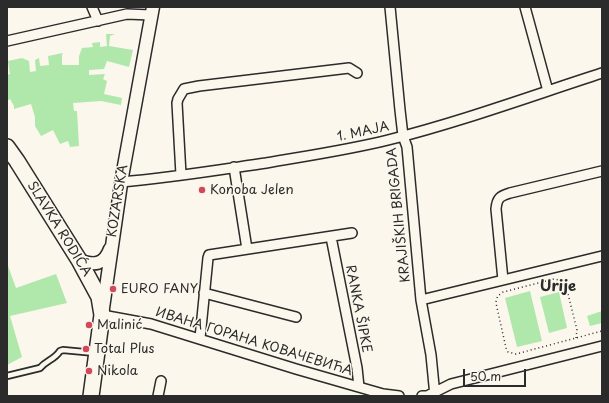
<!DOCTYPE html>
<html>
<head>
<meta charset="utf-8">
<style>
  body { margin:0 }
  #map { position:relative; width:609px; height:403px; overflow:hidden; background:#fbf7ec; font-family:"Playpen Sans",sans-serif }
  canvas { display:block }
  .frame { position:absolute; inset:0; border:8px solid #2b2b2b; pointer-events:none }
  .scale { position:absolute; left:463px; top:369px; width:63px; height:18px; box-sizing:border-box; border:2px solid #2b2b2b; border-top:0; padding-left:5px; font-size:12px; line-height:14px; white-space:nowrap; color:#2b2b2b; -webkit-text-stroke:3px #fbf7ec; paint-order:stroke }
</style>
</head>
<body>
<div id="map">
<canvas width="609" height="403"></canvas>
<div class="frame"></div>
<div class="scale">50 m</div>
</div>
<script>
const context = document.querySelector('canvas').getContext('2d');
context.lineJoin = 'round';
function fill(path, color) { context.fillStyle = color; context.fill(path, 'evenodd'); }
function trace(path, color, width, dash) { context.strokeStyle = color; context.lineWidth = width; context.lineCap = dash ? 'butt' : 'round'; context.setLineDash(dash || []); context.stroke(path); }
function write(font, color, halo, rows, align = 'center') {
  context.font = font + ' "Playpen Sans",sans-serif'; context.lineWidth = 3; context.setLineDash([]); context.textBaseline = 'middle'; context.strokeStyle = halo; context.fillStyle = color; for (const [text, x, y, turn = 0] of rows) {
    context.save(); context.translate(x, y); context.rotate((+turn || 0) * Math.PI / 180); context.textAlign = isNaN(turn) ? turn : align; if (halo) context.strokeText(text, 0, 0); context.fillText(text, 0, 0); context.restore();
  }
}
const green = new Path2D(`
  M106,34h9l-5,2 -1,10 24,4 -4,17 -22,-6 -3,8 -15,1v5l16,-1 -2,5 4,2 -3,13 18,4 -1,7 -20,-4 -28,2 1,8h3l2,35 -9,1 -2,-6 -8,3 -7,-14 -12,6 -6,-10v-9l-4,-13 -17,5v-3l-4,-7 -3,2v-26l3,-1 -2,-13 14,-3 7,3 1,11 6,-1 -1,-11 4,-2 1,8 9,-1 -1,-9 15,-3 -1,2v10h17v-9l3,-8 11,-1 -1,-4 8,-1v5l7,-1z
  M7,263l9,25 40,-14 11,29 -57,13 12,41 -15,8z
  M530,291l12,50 -25,6 -12,-49z
  M559,292l8,36 -18,5 -9,-36z
  M602,311v12l-12,3 -3,-10z`);
const path = new Path2D(`
  M576,338l1,-8 -11,-44 -7,-6 -5,-1 -51,13c-4,3 -7,5 -7,11l10,45 2,4 8,2 86,-23`);
const service = new Path2D(`
  M7,376l33,-8c7,-8 14,-8 20,-17l3,-1 32,3`);
const minor = new Path2D(`
  M92,7l6,14
  M390,7l10,103 3,26 4,11 14,153 10,55 4,41
  M525,7l23,84
  M7,41l120,-27 24,1
  M234,167l13,82
  M181,175l-4,-72 1,-4 6,-10 15,-3 150,-18 8,5
  M121,182c49,-4 97,-12 145,-19 40,-7 82,-13 122,-23 72,-18 143,-44 214,-67
  M331,237l26,131 2,19
  M503,280l-7,-71c1,-11 4,-13 14,-16l92,-22
  M204,293l92,24
  M421,300l181,-44
  M102,315l49,9 145,45 87,25 16,2
  M200,338l8,-80 1,-3 143,-22
  M158,396l3,-15
  M422,396h5l24,-12 151,-38`);
const tertiary = new Path2D(`
  M79,260c15,6 25,5 31,-11
  M103,308l19,-131 31,-170`);
const primary = new Path2D(`
  M7,147l10,14 62,99 20,37 3,18 -11,81`);
const markers = [
  [202,190,4,"#d1495b"],
  [113,289,4,"#d1495b"],
  [89,325,4,"#d1495b"],
  [86,349,4,"#d1495b"],
  [89,371,4,"#d1495b"]
];
const streetNames = [
  ["1. МАЈА",363,132,-12],
  ["KOZARSKA",118,201,-81],
  ["KRAJIŠKIH BRIGADA",399,215,-96],
  ["SLAVKA RODIĆA",59,229,58],
  ["RANKA ŠIPKE",358,309,79],
  ["ИВАНА ГОРАНА КОВАЧЕВИЋА",254,342,17]
];
const poiNames = [
  ["Konoba Jelen",210,190],
  ["EURO FANY",121,289],
  ["Malinić",97,325],
  ["Total Plus",94,349],
  ["Nikola",97,371]
];
const quarterNames = [
  ["Urije",558,287]
];
fill(green, '#b0e8ab');
trace(service, '#2b2b2b', 8);
trace(minor, '#2b2b2b', 12);
trace(tertiary, '#2b2b2b', 15);
trace(primary, '#2b2b2b', 18);
trace(path, '#2b2b2b', 1.5, [1, 3]);
trace(service, '#fbf7ec', 4.5);
trace(minor, '#fbf7ec', 9);
trace(tertiary, '#fbf7ec', 12);
trace(primary, '#fbf7ec', 15);
for (const [x, y, r, color] of markers) { const dot = new Path2D(); dot.arc(x, y, r, 0, 2 * Math.PI); context.fillStyle = color; context.fill(dot); trace(dot, '#fbf7ec', 1.5); }
write('13px', '#2b2b2b', '#fbf7ec', streetNames);
write('13px', '#2b2b2b', '#fbf7ec', poiNames, 'left');
write('bold 15px', '#2b2b2b', '#fbf7ec', quarterNames);
</script>
</body>
</html>
